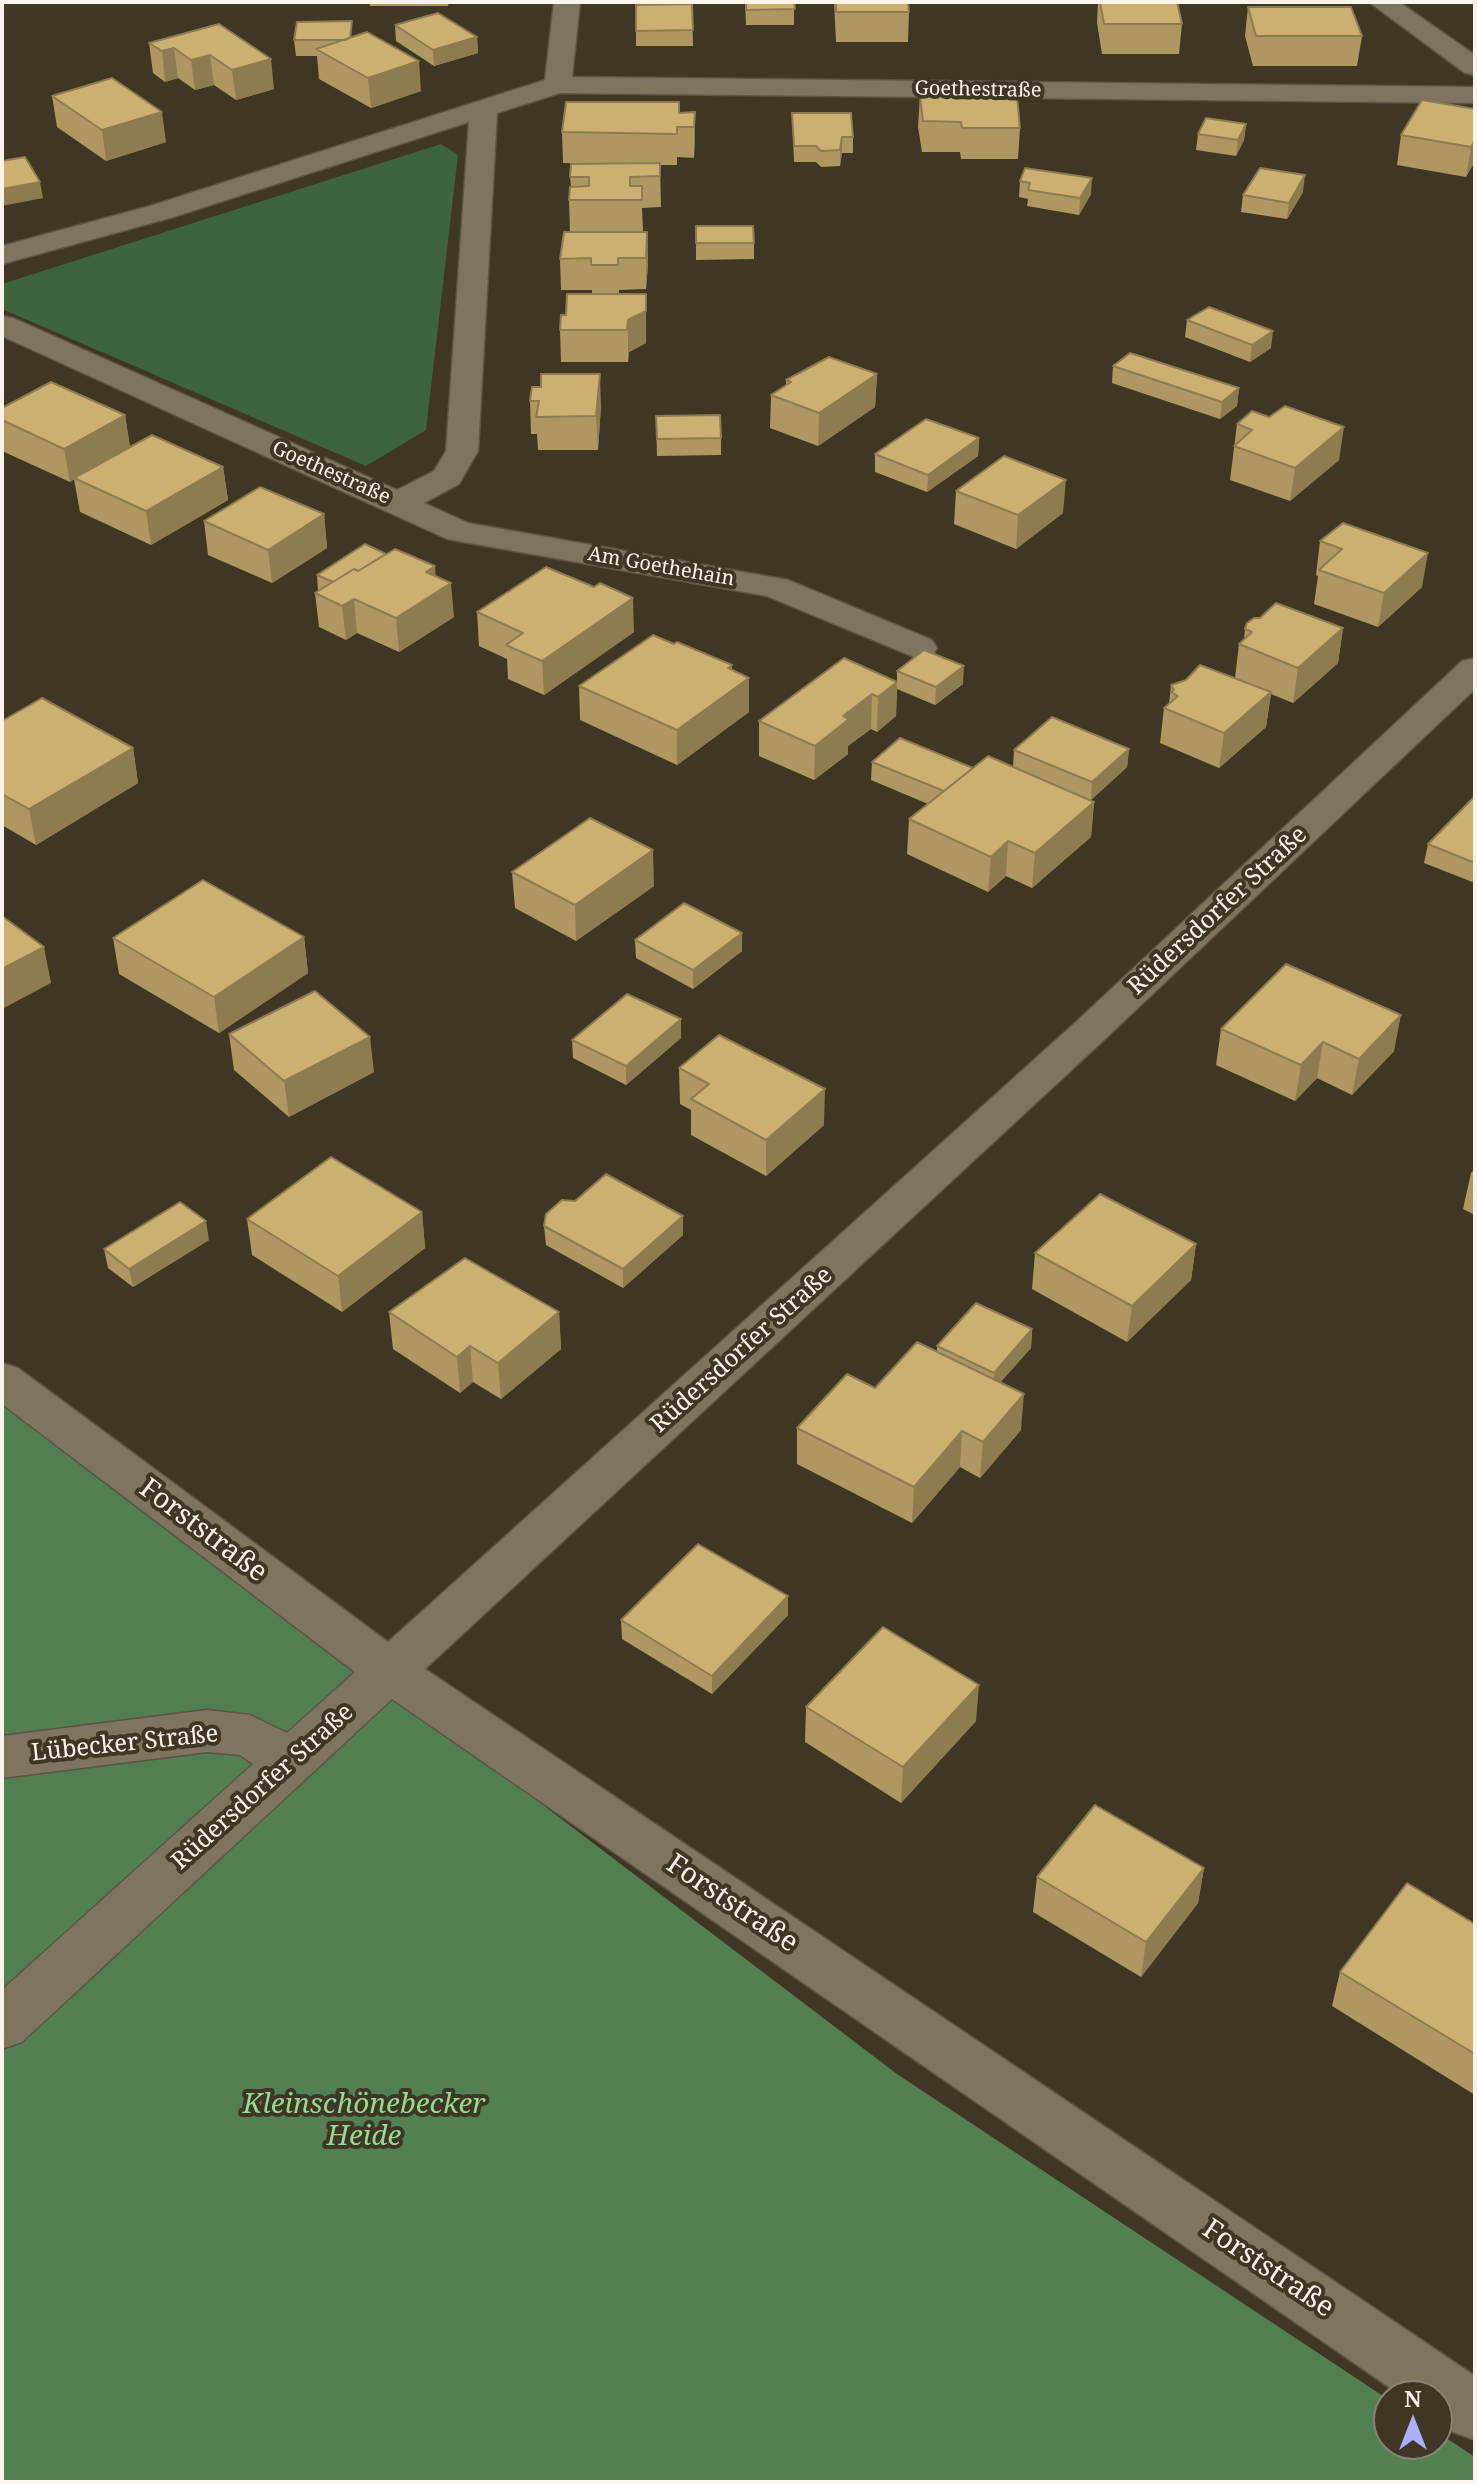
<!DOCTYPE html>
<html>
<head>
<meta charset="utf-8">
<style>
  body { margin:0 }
  #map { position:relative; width:1477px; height:2484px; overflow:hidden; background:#3f3623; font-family:"Noto Serif",serif }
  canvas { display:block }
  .frame { position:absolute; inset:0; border:4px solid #faf4e9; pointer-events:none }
  .north { position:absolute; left:1373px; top:2380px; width:80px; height:80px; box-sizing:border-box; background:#3f3623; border:2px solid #8a8272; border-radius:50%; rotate:0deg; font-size:22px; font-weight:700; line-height:32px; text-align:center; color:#faf4e9 }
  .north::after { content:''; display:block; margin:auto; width:28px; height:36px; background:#abaffb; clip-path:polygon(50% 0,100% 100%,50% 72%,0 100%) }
</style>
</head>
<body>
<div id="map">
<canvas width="1477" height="2484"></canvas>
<div class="frame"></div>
<div class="north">N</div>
</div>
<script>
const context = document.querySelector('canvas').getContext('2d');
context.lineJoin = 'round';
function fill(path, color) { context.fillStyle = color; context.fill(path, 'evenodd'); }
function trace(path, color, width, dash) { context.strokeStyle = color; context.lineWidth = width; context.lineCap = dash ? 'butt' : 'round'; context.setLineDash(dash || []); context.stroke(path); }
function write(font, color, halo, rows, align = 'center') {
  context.font = font + ' "Noto Serif",serif'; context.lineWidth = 8; context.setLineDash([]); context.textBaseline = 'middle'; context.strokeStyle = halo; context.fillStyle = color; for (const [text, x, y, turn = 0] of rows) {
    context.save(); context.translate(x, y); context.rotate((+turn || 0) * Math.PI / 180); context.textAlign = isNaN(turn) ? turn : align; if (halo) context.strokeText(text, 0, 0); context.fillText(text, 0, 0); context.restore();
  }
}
const green = new Path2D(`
  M441,144l17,11 -32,275 -60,36 -364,-157v-25z`);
const forest = new Path2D(`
  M2,1394l895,680 492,326v44h48v-12l38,25v25h-1473z`);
const minor = new Path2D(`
  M554,2h26l-8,75 903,10v16l-915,-10 -63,20 -19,338 -19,33 -35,19 44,20 320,57 144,60 5,8 -5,8 -13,3 -152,-63 -320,-57 -445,-203v-20l11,2 384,172 37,-19 12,-20 23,-329 -299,96 -168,46v-18l148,-40 395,-126z
  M1369,2h30l76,53v20l-10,-2z
  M1475,658v31l-370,350 -680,630 1050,707v64l-22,-8 -16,-12v-24h-35l-1010,-697 -370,343 -20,7v-59l251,-226 -13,-9 -33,-3 -205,26v-42l205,-26 43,5 37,18 68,-61 -353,-268v-41l16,5 370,274 689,-621 385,-360z`);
const wall = new Path2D(`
  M369,2h80l-1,4h-78z
  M745,2h49v23h-48z
  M834,2h74l1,10 -1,30h-72z
  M1098,2h79l5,22 -3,30h-77l-5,-31z
  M692,4l1,42h-57v-41z
  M1248,7l114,29 -5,30h-104l-8,-30z
  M219,24l55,65 -38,11 -22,-15 -19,5 -17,-12 -13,4 -12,-9 -4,-30z
  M395,25l82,12 1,16 -44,13 -38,-25z
  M353,37l68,54 -50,17 -52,-29 -2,-23h-21l-2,-16z
  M52,96l114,46 -60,19 -49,-34z
  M920,96l100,32 -2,31h-57l-1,-7h-38l-4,-25z
  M1475,109v52l-9,16 -69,-12 4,-30z
  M695,112l-1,46 -17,-1v8h-17l1,42 -19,1 1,23 -73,1 -1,-32 2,-13 -1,-10 31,-13 -38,-1 -1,-31 117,-19z
  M792,113l61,24v16h-11l-2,13 -19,1 -5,-5h-22z
  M1246,124l-2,16 -8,16 -40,-6 2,-16z
  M1020,181l71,13 -12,21 -52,-9 1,-7 -9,-2z
  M1303,192l-16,27 -46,-7 2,-17z
  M696,226l58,17v16l-58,1z
  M647,232l1,32 -2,25 -27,1v4h27v49l-17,9 -1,10h-67l-1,-32 6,-15 26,-21v-4h-31l-1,-31z
  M1187,320l84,28 -21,14 -65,-25z
  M1113,366l126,22 -2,18 -17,13 -108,-36z
  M877,374l-2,33 -57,39 -48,-18 1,-33 15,-10v-5z
  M532,387l69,19 -3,44h-60l-1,-16h-6l-1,-33z
  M2,408l123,7 5,32 93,20 5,33 -77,45 -71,-33 -6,-33 -4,3 -68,-31z
  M656,416l65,22v17l-64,1z
  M1237,424l102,36 -49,41 -60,-21z
  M979,438l-1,18 -51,36 -52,-20v-18z
  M956,491l107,22 -47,36 -62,-25z
  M324,514l3,34 -55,35 -64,-28 -4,-34z
  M1343,523l79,64 -44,40 -64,-23 4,-28 -2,-1 4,-34z
  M386,554l49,12v10l19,41 -55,35 -42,-19 -11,7 -27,-13 -4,-34 3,-2 -1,-16z
  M477,612l157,20 -90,63 -36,-16 -1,-20 -28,-13z
  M1343,628l-5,35 -45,40 -22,-9 -5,33 -47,41 -59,-25 4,-35 5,-4 2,-19 64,-7 4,-34 5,-4 1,-11z
  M732,670l17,8v34l-72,53 -97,-45 -1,-34z
  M897,671l66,13 -28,21 -38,-16 -1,27 -19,16 -6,-3 -23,17v8l-34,26 -55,-24v-35l138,-40z
  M2,721l131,27 5,35 -102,62 -34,-20z
  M1129,749l-2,18 -36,33 3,2 -3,35 -59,51 -26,-12 -18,16 -81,-38 2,-35 19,-15 -57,-24 1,-18 101,6 40,-1 1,-17z
  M1475,799v84l-51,-20 4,-19z
  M512,872l142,14 -78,55 -61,-33z
  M304,937l4,36 -89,60 -100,-59 -6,-36z
  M635,940l107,11 -49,38 -57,-31z
  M681,1019v19l-55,47 -53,-27 -1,-18z
  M1221,1029l173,22 -42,44 -35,-17 -22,23 -79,-36z
  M229,1034l145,38 -85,45 -55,-47z
  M679,1068l145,57 -58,51 -75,-41v-25l-11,-6z
  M1475,1168v47l-12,-6 8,-36z
  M422,1212l3,36 -83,64 -90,-57 -5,-36z
  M544,1226l139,9 -60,53 -77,-43z
  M209,1240l-76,47 -25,-19 -4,-19z
  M1196,1244l-5,36 -64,62 -95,-53 3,-36z
  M389,1312h170l2,37 -60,50 -28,-17 -13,11 -67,-44z
  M1032,1329l-1,19 -31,34 21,48 -41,48 -20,-11 -48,56 -115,-59v-36l78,-40 62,-37v-5z
  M788,1596v19l-76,79 -90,-55 -1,-19z
  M806,1707l170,14 -75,82 -96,-61z
  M1204,1868l-6,35 -57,74 -108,-65 4,-35z
  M1475,1924v171l-143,-89 8,-34z`);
const shadedWall = new Path2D(`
  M477,37l1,16 -44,13 -1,-16z
  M174,48l4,30 -13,4 -3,-31z
  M210,55l4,30 -19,5 -4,-30z
  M271,59l3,30 -38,11 -4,-30z
  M419,61l2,30 -50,17 -3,-30z
  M162,112l4,30 -60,19 -4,-31z
  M695,112v31l-1,15v-31z
  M1246,124l-2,16 -8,16 2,-16z
  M842,137v16l-2,13v-16z
  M1475,140v21l-9,16 5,-30z
  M1305,175l-2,17 -16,27 2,-16z
  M1092,178l-1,16 -12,21 1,-17z
  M40,182l3,16 -41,8v-17z
  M647,232l1,32 -2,25v-31z
  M646,294v49l-17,9 -1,10v-42z
  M1273,331l-2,17 -21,14 2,-17z
  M600,374l1,32 -3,44 -2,-34z
  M877,374l-2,33 -57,39 1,-33z
  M1239,388l-2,18 -17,13 2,-17z
  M125,415l5,33 -60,34 -6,-33z
  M1344,427l-5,33 -49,41 5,-33z
  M979,438l-1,18 -51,36 1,-17z
  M223,467l5,33 -77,45 -5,-34z
  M1066,480l-3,33 -47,36 2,-34z
  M324,514l3,34 -55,35 -4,-33z
  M1428,553l-6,34 -44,40 6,-34z
  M435,566l2,27 14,-10 3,34 -55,35 -3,-34 30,-46z
  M633,598l1,34 -90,63 -2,-34z
  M354,599l3,34 -11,7 -4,-34z
  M1343,628l-5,35 -45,40 5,-35z
  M732,665v25l17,-12v34l-72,53v-35z
  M964,666l-1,18 -28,21 1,-18z
  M897,682l-1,34 -19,16 1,-35z
  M1271,692l-5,35 -47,41 5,-35z
  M872,694l-1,35 -23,17v8l-34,26 1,-34 28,-30z
  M133,748l5,35 -102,62 -7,-36z
  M1129,749l-2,18 -36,33 1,-18z
  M1094,802l-3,35 -59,51 3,-35z
  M1008,841l-2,35 -18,16 3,-35z
  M653,850l1,36 -78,55 -1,-36z
  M742,933v18l-49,38v-19z
  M304,937l4,36 -89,60 -5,-36z
  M44,947l7,36 -49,26v-40z
  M1401,1015l-7,36 -42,44 7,-36z
  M681,1019v19l-55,47v-19z
  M370,1037l4,35 -85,45 -5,-36z
  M1323,1042l-6,36 -22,23 6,-36z
  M825,1089l-1,36 -58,51v-36z
  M422,1212l3,36 -83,64 -4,-36z
  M683,1216v19l-60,53v-19z
  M206,1221l3,19 -76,47 -4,-18z
  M1196,1244l-5,36 -64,62 5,-36z
  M559,1312l2,37 -60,50 -3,-36z
  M1032,1329l-1,19 -39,44 2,-19z
  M470,1346l3,36 -13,11 -3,-36z
  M1024,1394l-3,36 -41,48 3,-36z
  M962,1431l-2,36 -48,56 2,-36z
  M788,1596v19l-76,79v-18z
  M979,1685l-3,36 -75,82 2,-36z
  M1204,1868l-6,35 -57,74 5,-35z`);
const building = new Path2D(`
  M746,2h48l1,7 -49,1z
  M836,2h72l1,10h-73z
  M1100,2h77l5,22h-78z
  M692,4l1,26 -57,1v-26z
  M1248,7h103l11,29h-106z
  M438,13l39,24 -44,13 -38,-25z
  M352,21l-2,17 -5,2h-51l3,-18z
  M219,24l52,35 -39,11 -22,-15 -19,5 -17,-12 -12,3 -13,-8z
  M367,32l52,29 -51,17 -52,-29z
  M112,78l50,34 -60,18 -50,-34z
  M920,96h97l3,32h-58l-1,-6 -38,-1z
  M1422,100l53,9v31l-4,7 -70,-12z
  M566,102h113v11l16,-1 -1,15h-17v7l-115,-2z
  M792,113h59l2,24h-11l-2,13 -19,1 -5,-5h-22z
  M1206,118l40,6 -8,16 -40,-6z
  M25,157l15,25 -38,7v-28z
  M660,163v13l-30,1v9h12v14h-73l1,-13 19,-1v-9h-19l1,-13z
  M1025,168l67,10 -12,20 -52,-8 2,-7 -10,-2z
  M1260,168l45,7 -16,28 -46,-8z
  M696,226h57l1,17h-58z
  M564,232h83l-1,26h-28v7h-27v-7l-31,1z
  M567,294h79v17l-18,9 -1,10h-67l1,-15h5z
  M1209,307l64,24 -21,14 -65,-25z
  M1130,353l109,35 -17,14 -109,-36z
  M829,357l48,17 -58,39 -48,-18 20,-13 -5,-2z
  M541,374h59l-4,42 -60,1 3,-16h-9l2,-14h9z
  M51,382l74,33 -61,34 -62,-29v-12z
  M1285,406l59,21 -49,41 -61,-22 18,-16 -15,-6 15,-13 17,6z
  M720,415l1,23 -64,1 -1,-23z
  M926,419l53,19 -51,37 -53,-21z
  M152,435l71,32 -77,44 -72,-33z
  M1004,456l62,24 -48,35 -62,-24z
  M260,487l64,27 -56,36 -64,-29z
  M1343,523l85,30 -44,40 -65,-23 23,-21 -22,-8z
  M365,544l21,10 -28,17 -4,-2 -21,13 -16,-7z
  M395,549l40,17 -9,6 25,11 -55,35 -42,-19 -12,7 -27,-13 39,-24 4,2z
  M546,567l48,20 6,-4 33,15 -91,63 -36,-16 17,-12 -46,-21z
  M1276,603l67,25 -45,40 -59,-24 13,-12 -7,-3 2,-6 7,-5h6z
  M653,635l21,9 3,-2 55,23 -4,3 21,10 -72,52 -98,-44z
  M924,650l40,16 -28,21 -39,-16z
  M844,658l53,24 -19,15 -6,-3 -29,22 6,3 -34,27 -56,-25z
  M1200,665l71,27 -47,41 -60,-25 14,-12 -7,-4 3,-2 -3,-5 15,-5z
  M42,698l91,50 -104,61 -27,-15v-73z
  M1052,717l77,32 -37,33 -78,-32z
  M900,738l73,30 -29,23 -72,-29z
  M988,756l106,46 -59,51 -27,-12 -17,16 -82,-38z
  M1473,798l2,1v64l-47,-19z
  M590,818l63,32 -78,55 -63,-33z
  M203,880l101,57 -90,60 -101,-59z
  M684,903l58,30 -49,37 -58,-30z
  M2,916l42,31 -42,22z
  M1286,964l115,51 -42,44 -36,-17 -22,23 -80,-36z
  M315,991l55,46 -86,44 -55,-47z
  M627,994l54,25 -55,47 -54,-26z
  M719,1035l106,54 -59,51 -75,-41 18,-15 -30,-16z
  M331,1157l91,55 -84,64 -91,-57z
  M606,1174l77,42 -60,53 -79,-43 2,-12 16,-14 13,1z
  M1100,1194l96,50 -64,62 -97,-53z
  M180,1202l26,19 -77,48 -25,-20z
  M465,1258l94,54 -61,51 -28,-17 -13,11 -68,-45z
  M976,1303l56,26 -38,44 -57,-27z
  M917,1342l107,52 -41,48 -21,-11 -48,56 -117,-59 50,-54 28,14z
  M698,1544l90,52 -76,80 -91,-56z
  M883,1627l96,58 -76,82 -97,-60z
  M1095,1805l109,63 -58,74 -109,-65z
  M1407,1883l68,41v130l-135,-82z`);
const farStreetnames = [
  ["Goethestraße",978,90,1],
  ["Goethestraße",331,473,24],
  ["Am Goethehain",661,567,10]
];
const streetNames = [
  ["Rüdersdorfer Straße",1218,911,-43],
  ["Rüdersdorfer Straße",742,1350,-42],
  ["Lübecker Straße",125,1744,-6],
  ["Rüdersdorfer Straße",263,1787,-42]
];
const nearStreetnames = [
  ["Forststraße",203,1531,37],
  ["Forststraße",732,1904,34],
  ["Forststraße",1268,2269,34]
];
const nearParknames = [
  ["Kleinschönebecker",364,2105],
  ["Heide",364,2137]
];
fill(green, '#3e643f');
fill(forest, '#528052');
trace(minor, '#5c5545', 3);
fill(minor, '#7e745f');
fill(wall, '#af9762');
fill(shadedWall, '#8f7b50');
fill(building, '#ccb072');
trace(building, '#8f7b50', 2);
write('20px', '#faf4e9', '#3f3623', farStreetnames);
write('24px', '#faf4e9', '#3f3623', streetNames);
write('28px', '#faf4e9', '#3f3623', nearStreetnames);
write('italic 28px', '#94d995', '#3f3623', nearParknames);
</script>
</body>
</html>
